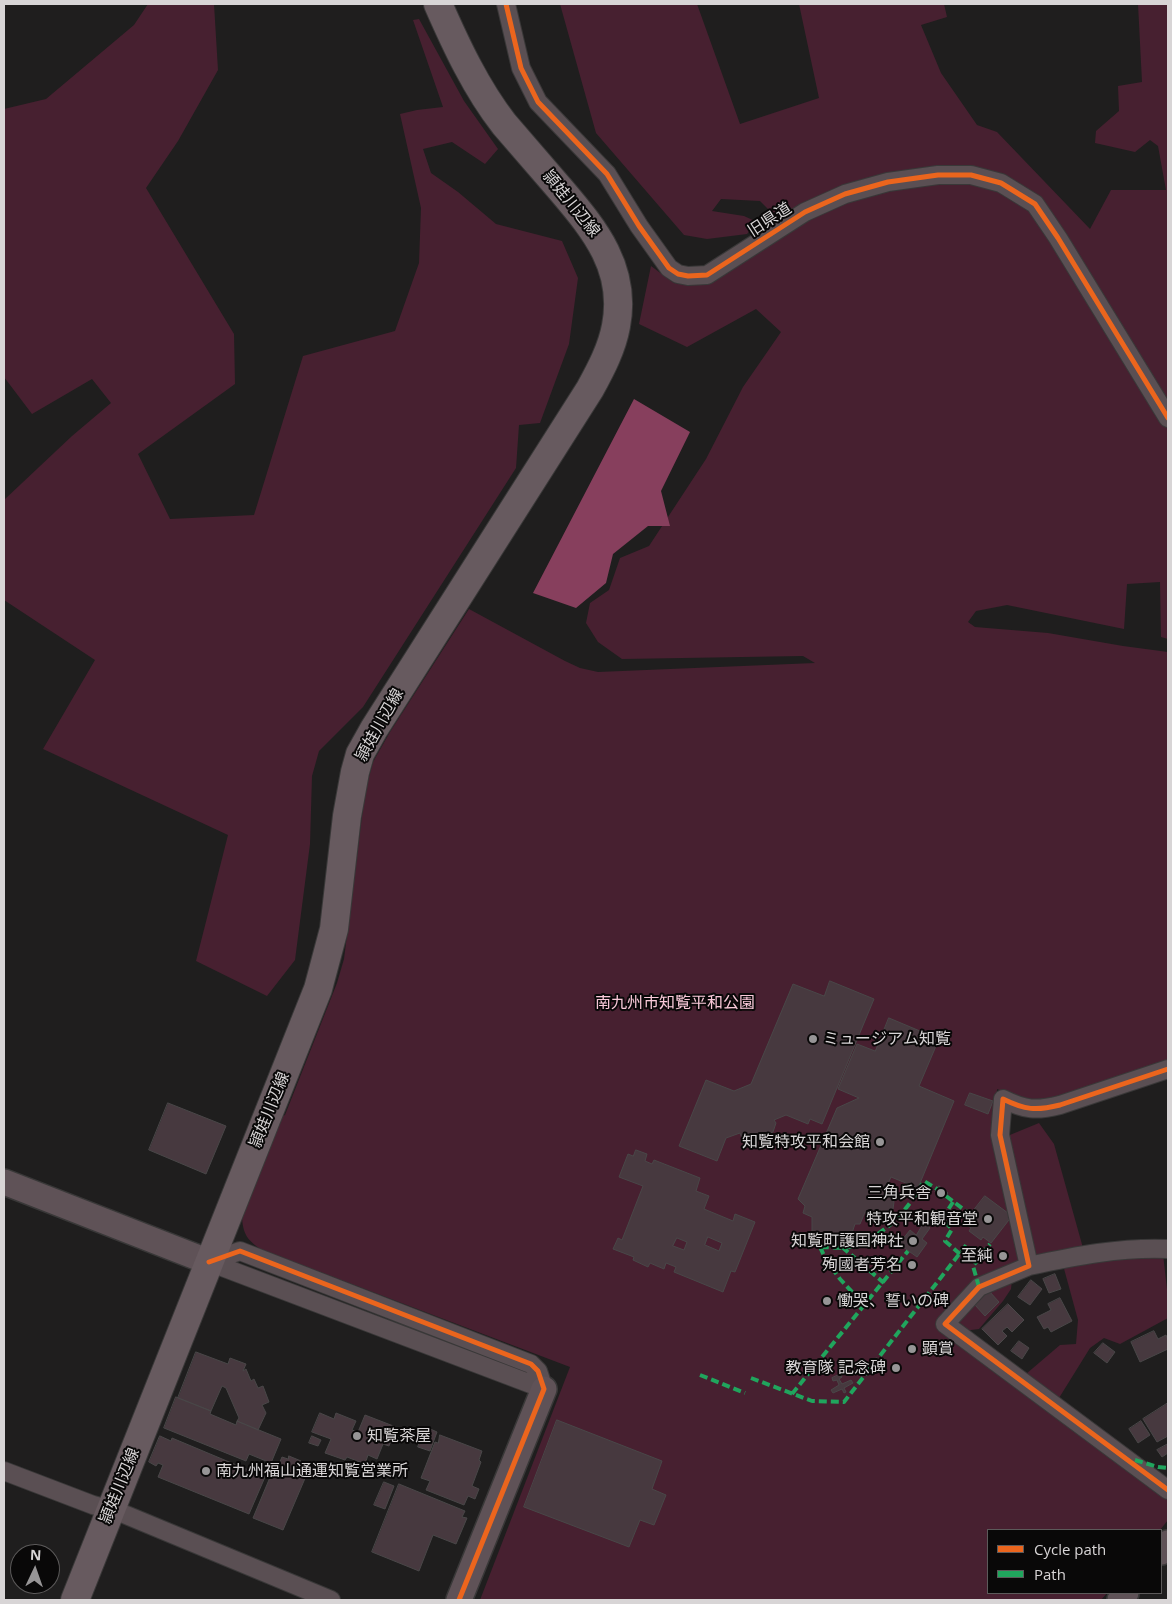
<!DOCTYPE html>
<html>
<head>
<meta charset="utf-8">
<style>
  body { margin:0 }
  #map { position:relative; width:1172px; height:1604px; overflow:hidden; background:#1f1e1e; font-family:"Open Sans",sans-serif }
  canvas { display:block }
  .frame { position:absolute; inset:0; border:5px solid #d8d5d6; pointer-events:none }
  .legend { position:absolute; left:987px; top:1529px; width:175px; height:65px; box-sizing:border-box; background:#090808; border:1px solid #5c5a5a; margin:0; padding:6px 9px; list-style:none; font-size:15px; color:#d8d5d6 }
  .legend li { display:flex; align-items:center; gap:10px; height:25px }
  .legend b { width:25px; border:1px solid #5c5a5a }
  .north { position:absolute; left:10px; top:1544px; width:50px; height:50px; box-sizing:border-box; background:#090808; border:1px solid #5c5a5a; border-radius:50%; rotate:3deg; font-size:14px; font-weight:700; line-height:20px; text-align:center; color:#d8d5d6 }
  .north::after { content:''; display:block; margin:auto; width:18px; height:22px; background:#979596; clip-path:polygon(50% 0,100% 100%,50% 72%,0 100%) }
</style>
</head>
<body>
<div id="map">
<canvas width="1172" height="1604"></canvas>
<div class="frame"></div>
<ul class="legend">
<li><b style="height:6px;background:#eb651d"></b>Cycle path</li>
<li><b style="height:6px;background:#20a55d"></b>Path</li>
</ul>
<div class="north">N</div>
</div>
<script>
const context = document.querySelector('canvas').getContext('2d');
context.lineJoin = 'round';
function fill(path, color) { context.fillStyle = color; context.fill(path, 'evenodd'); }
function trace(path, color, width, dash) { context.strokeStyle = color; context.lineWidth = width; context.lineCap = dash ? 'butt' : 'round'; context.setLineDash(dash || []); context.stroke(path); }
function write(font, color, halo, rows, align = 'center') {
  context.font = font + ' "Open Sans","Noto Sans JP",sans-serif'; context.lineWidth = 4; context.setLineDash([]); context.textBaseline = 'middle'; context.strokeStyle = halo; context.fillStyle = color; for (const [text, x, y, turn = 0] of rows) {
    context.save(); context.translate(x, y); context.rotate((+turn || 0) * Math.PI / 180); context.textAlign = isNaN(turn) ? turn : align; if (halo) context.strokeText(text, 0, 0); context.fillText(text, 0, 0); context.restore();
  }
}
const green = new Path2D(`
  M148,4h66l4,66 -40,71 -32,47 88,146 1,50 -97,70 32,65 84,-4 49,-159 92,-25 24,-68 2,-55 -21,-94 17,-4 26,-3 -30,-87 6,-1 45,82 34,48 -13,15 -33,-22 -29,7 8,24 27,19 38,32 66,17 16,37 -9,66 -29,79 -21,2 -3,43 -153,239 -44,44 -7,25 -2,68 -15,116 -28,36 -71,-35 32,-126 -185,-86 52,-89 -91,-60v-100l68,-64 39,-33 -19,-24 -60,35 -28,-37v-268l42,-10 88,-74z
  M560,4h137l43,120 79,-26 -20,-94h-9h154l3,13 -26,8 20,48 36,52 20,7 93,97 21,-39h55l-8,-44 -8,-6 -15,12 -40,-9 1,-12 23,-20 -1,-25 24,-4 -4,-78h30v635l-7,-2 -1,-55 -33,2 -3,45 -117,-24 -31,6 -8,11 7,5 73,6 75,13 45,6v411l-124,40 -16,-1 -31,-13 -2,46 25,130 -8,15 -1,9 -8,12 -24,28 -16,2 -6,9 211,159v21l-8,10h-172v63h119l-6,7h-621l90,-233 -308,-117c-15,-10 -19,-16 -20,-33l37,-99 6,-3 52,-132 7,-24 21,-167 8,-30 17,-30 79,-123 96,52 15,7 18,4 217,-9 -12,-7 -181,3 -24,-17 -12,-19 4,-20 19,-13 11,-32 29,-12 57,-87 37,-72 38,-55 -25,-23 -69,38 -48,-23 12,-58 23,17 30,2 35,-21 57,-54 -20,7 -16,-16 -39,-2 -9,12 32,5 13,6 -10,12 -40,5 -23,-4 -88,-102z
  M1039,1123l15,21 29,104 -51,12 -27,-123z
  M1163,1254l5,44v20l-48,26 -16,-6 -14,10 -31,50 -33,-24 34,-29 16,-1 2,-24 -15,-55z`);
const water = new Path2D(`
  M634,399l56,33 -29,59 9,35h-22l-35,28 -7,29 -30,25 -43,-15z`);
const building = new Path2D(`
  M830,981l44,18 -52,125 -12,-5 -2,5 -22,-9 -12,5 2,3 -3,9 -20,8 -11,-2 -2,-5 -14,5 -9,23 -38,-15 27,-66 28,11 17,-7 42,-100 31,12z
  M889,1018l50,21 -20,47 35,15 -36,87 -27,-11 -7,15 6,2 4,8 -1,7 -5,6 -9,2 -14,-5 -5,12h-5l-5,15 -18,-5 -7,5 -10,-3 -3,-3v-16l-9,-4 2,-7 -7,-7 39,-91 22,-10 -21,-9 19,-45 18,7z
  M970,1093l23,8 -5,13 -23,-9z
  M168,1103l58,23 -20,48 -57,-24z
  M636,1150l11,4 -2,7 7,3 2,-4 46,18 -4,13 13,5 -5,13 29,12 2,-7 20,8 -20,50 -4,-1 -8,21 -49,-20 2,-5 -10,-4 -2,6 -14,-6 -2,4 -15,-7 1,-3 -21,-8 5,-11 4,2 21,-54 -24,-9 9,-23 5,2zM708,1237l14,6 -3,8 -14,-6zM677,1238l10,4 -3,8 -11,-4z
  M939,1186l9,7 -5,6 -8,-7z
  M985,1196l27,20 -21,27 -8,-6 -2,3 -12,-9 2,-3 -7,-5z
  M924,1223l6,5 -8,11 5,4 -10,14 -18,-13 11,-14 6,5z
  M1055,1274l6,15 -12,4 -6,-14z
  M1031,1280l11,9 -12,16 -12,-8z
  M989,1291l10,11 -14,14 -10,-11z
  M1060,1298l12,23 -21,11 -3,-5 -4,2 -7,-12 14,-7 -3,-6z
  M1008,1304l16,16 -12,12 -5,-5 -5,4 5,5 -9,9 -16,-16z
  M1154,1331l4,8 8,-4 2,5v9l-28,13 -9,-20z
  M1019,1341l10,7 -7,11 -11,-8z
  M1103,1343l12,9 -8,11 -13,-10z
  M196,1352l32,12 2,-6 16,6 -3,7 3,-2 5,12 3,-2 4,9 5,-2 6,16 -7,3 4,8 -8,17 -21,-9 2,-3 -13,-30 -4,-2 -11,25 -33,-13z
  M841,1374l1,3 -3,2 3,5 9,-4 2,3 -9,5 2,4 -2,1 -2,-4 -9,4 -2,-3 8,-5 -2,-5 -4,1 -1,-3z
  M176,1397l35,14 -1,3 26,11 1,-4 44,18 -10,24 -22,-9 -3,7 -82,-33z
  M1168,1403v33l-11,6 -14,-23z
  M320,1413l14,6 2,-6 20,8 -4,9 6,2 7,-17 31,12 -7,19 -6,-2 -6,15 -9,-4 -3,9 -18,-7 -2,3 -20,-7 6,-14 -19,-7z
  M557,1420l105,41 -10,28 14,6 -12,30 -14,-5 -11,27 -105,-40z
  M1141,1421l9,14 -12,8 -9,-14z
  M426,1427l11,5 -7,19 -12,-4z
  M440,1435l42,16 -3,9 2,2 -9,24 7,3 -4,10 -7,-3 -4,9 -38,-15 4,-9 -9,-3 14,-36 3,1z
  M160,1436l11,5 1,-3 93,39 -16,37 -91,-37 5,-12 -5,-2 -2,3 -7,-4z
  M312,1436l9,4 -3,6 -9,-3z
  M1168,1444v9l-6,4 -5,-7z
  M289,1456l12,5 -2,4 8,4 -2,6 1,1 -23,54 -30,-12 23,-55 3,1 3,-7 6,2z
  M384,1482l10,4 -9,23 -11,-4z
  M399,1484l66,27 -3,6 5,1 -11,26 -23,-9 -14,36 -47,-19z`);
const street = new Path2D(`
  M506,4l15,64 17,34 69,72 32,52 30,42 9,6 10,2 19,-1 98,-63 40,-18 43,-12 50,-7h33l30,8 34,21 23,34 110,180
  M1168,1069l-108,36c-24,6 -35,5 -57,-6l-3,36 29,131 -50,21 -34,37 223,166
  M209,1262l31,-11 291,113 7,7 6,18
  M209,1262l335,127
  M1029,1266c46,-10 92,-19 139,-17
  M4,1471l89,34 26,7 212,88`);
const secondary = new Path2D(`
  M4,1182l205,80
  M1161,1552l7,-9
  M459,1600l85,-211
  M1120,1600l6,-7`);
const primary = new Path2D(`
  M75,1600l243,-611 16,-60 13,-113 8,-44 5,-18 14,-25 216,-340c11,-20 22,-41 26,-63 11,-57 -21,-96 -55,-136 -19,-22 -38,-44 -57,-66 -28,-36 -48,-79 -66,-120`);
const quiet = new Path2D(`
  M946,1196l25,19
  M953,1202l-11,17 10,10 -7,12 15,13
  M815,1236l11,24 14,19 25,27
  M821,1247c10,0 23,2 32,-1 33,-11 55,-36 71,-65l13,8
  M842,1247l42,36
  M979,1287l-6,-21 17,-22
  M700,1375l45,18
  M751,1378l61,23 32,1 123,-158
  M792,1394l116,-143
  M1135,1460l23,7 10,1`);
const cycleway = new Path2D(`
  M506,4l15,64 17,34 69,72 32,52 30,42 9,6 10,2 19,-1 98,-63 40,-18 43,-12 50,-7h33l30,8 34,21 23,34 110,180
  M1168,1069l-108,36c-24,6 -35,5 -57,-6l-3,36 29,131 -50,21 -34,37 223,166
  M209,1262l31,-11 291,113 7,7 6,18 -85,211`);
const markers = [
  [813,1039,5,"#979596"],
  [880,1142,5,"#979596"],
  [941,1193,5,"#979596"],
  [988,1219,5,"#979596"],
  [913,1241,5,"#979596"],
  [1003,1256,5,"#979596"],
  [912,1265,5,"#979596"],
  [827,1301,5,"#979596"],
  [912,1349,5,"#979596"],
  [896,1368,5,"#979596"],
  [357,1436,5,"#979596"],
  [206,1471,5,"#979596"]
];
const streetNames = [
  ["頴娃川辺線",571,204,51],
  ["旧県道",770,220,-33],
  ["頴娃川辺線",380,725,-61],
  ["頴娃川辺線",270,1110,-68],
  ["頴娃川辺線",120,1486,-68]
];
const parkNames = [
  ["南九州市知覧平和公園",675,1003]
];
const poiNames = [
  ["ミュージアム知覧",823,1039,"left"],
  ["知覧特攻平和会館",870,1142],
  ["三角兵舎",931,1193],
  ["特攻平和観音堂",978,1219],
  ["知覧町護国神社",903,1241],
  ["至純",993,1256],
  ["殉國者芳名",902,1265],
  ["慟哭、誓いの碑",837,1301,"left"],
  ["顕賞",922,1349,"left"],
  ["教育隊 記念碑",886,1368],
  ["知覧茶屋",367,1436,"left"],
  ["南九州福山通運知覧営業所",216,1471,"left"]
];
fill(green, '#472030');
fill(water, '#873f5d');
fill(building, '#47393f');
trace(building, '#494748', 1);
trace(street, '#393838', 20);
trace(secondary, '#393838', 28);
trace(primary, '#393838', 30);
trace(street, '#5a4f53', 18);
trace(secondary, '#5f5257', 25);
trace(primary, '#675a5f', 28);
trace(quiet, '#20a55d', 4, [8, 4]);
trace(cycleway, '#eb651d', 5);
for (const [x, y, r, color] of markers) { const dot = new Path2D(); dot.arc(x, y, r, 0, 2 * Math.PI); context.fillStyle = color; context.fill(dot); trace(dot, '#090808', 2); }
write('16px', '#d8d5d6', '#090808', streetNames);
write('16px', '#f9c9d9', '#090808', parkNames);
write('16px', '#d8d5d6', '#090808', poiNames, 'right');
</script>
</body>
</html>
